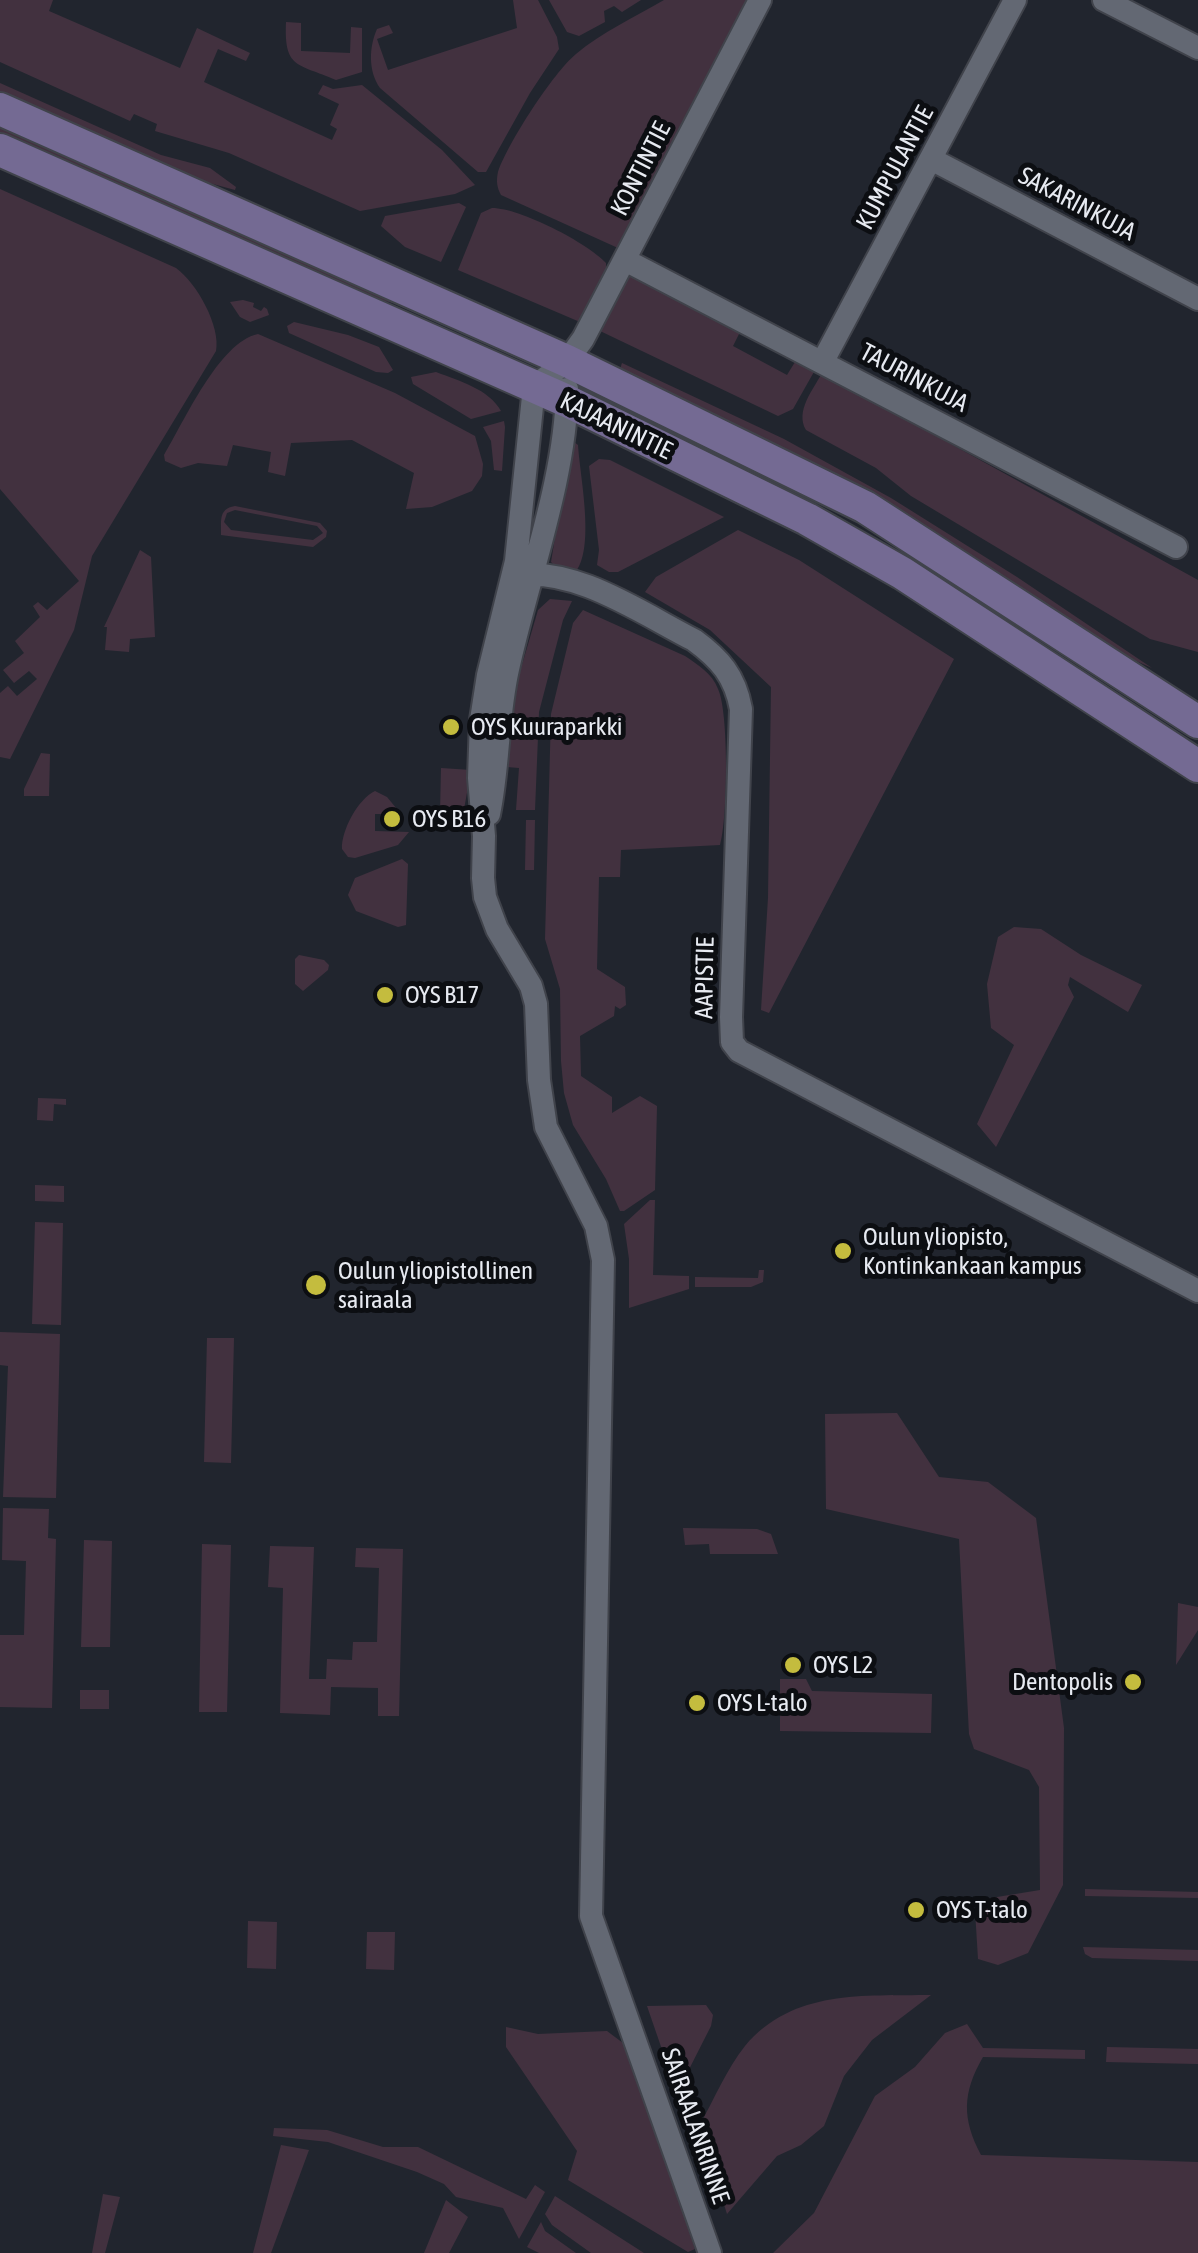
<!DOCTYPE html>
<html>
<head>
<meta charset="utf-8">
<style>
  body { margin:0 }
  canvas { display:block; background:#21252e }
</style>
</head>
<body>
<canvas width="1198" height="2253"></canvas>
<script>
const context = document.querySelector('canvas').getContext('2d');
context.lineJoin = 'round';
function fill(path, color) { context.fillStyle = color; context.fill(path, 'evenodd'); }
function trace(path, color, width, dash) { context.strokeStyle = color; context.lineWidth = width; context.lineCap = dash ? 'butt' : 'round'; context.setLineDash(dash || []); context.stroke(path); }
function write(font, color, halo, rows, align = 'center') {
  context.font = font + ' "Asap Condensed",sans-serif'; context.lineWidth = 10; context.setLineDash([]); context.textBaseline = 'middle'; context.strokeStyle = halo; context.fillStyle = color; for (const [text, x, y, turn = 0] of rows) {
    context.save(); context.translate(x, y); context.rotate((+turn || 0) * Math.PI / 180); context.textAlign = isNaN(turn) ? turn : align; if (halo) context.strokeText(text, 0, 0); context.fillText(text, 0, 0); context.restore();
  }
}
const green = new Path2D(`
  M0,0h53l-4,11 131,57 17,-40 53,25 -4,8 -28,-12 -14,33 128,58 5,-11 -7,-4 9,-21 -21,-10 5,-9 10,4 29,-4 80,65 33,35 -20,9 -95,17 -131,-58 -74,-22 2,-7 -23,-10 -4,7 -130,-59z
  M513,0h25l19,37 2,12 -29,44 -44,79h-8l-98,-84c-12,-17 -11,-41 -3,-59l12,-4 4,8 -16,6 11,31 129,-42z
  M549,0h92l-19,12 -8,-6 -10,5 1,11 -26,14 -12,-4z
  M664,0h84l-130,248 -117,-53c-4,-7 -5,-14 -3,-23 10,-29 55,-99 78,-118 26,-22 59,-37 88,-54z
  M286,22l15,1v28l49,2 1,-26 11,1v44l-26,8c-39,-17 -52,-11 -50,-58z
  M0,83l161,72 49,13 26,19 -1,3 -55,-15 -180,-78z
  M0,125l400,174 -2,5 -32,-7 -366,-160z
  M0,189l176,79c21,15 45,59 40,83l-124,205 -18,74 -64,129 -10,-2v-64l8,-7 9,10 20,-17 -8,-8 -15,12 -11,-13 21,-17 -9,-12 25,-24 -7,-11 5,-4 9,8 32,-29 -79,-92z
  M459,203l7,4 -25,55 -36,-15 -24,-21 4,-10z
  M492,208c28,0 96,35 114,55v9l-26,50 -122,-52 23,-57z
  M631,273l109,59 -7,14 54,29 8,-13 20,8 -22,39 -15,7 -180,-86z
  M243,300l11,3 -1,4 8,4 3,-4 3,2 2,6 -19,7 -10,-5 -10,-15z
  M294,322l54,13 31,12 14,23 -5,3 -12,-1 -87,-39 -2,-7z
  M258,334l137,59 80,43 8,28 -1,12 -10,15 -40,16 -26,2 8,-36 -62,-33 -61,3 -6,33 -17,-4 3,-20 -38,-7 -6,21 -29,-3 -17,5 -16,-7 -1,-6c20,-33 55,-113 94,-121z
  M622,363l162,76 107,59 126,79 135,91 -45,-20 -488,-276z
  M436,372c23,9 53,17 65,39l-30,8 -58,-35 -2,-7z
  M822,373l376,207v72l-48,-13 -239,-143 -35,-28 -70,-38c-11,-19 7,-40 16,-57z
  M504,421l1,6 -3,44 -8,-1 -3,-29 -8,-14z
  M574,442l4,3c2,33 18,105 -4,129l-16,-5 -7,-7 19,-117z
  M599,459l11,1 114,57 -106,55h-9l-12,-7 2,-15 -10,-84z
  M235,506l85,17 7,8 -1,6 -13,10 -92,-12c1,-12 -4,-26 14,-29zM235,510l82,16 6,7 -10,7 -82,-10 -7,-8 3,-9z
  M738,530l61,30 155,99 -185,354 -8,-3 7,-112 3,-211 -61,-57 -65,-38 11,-15z
  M140,550l11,7 4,80 -25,2 -1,13 -24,-2 2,-23h-3z
  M550,599l22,2 -9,19 -24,92 -4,98h-19l3,-42 -12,-1 -2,-44 33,-113z
  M583,610l102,46c13,9 27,17 33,33 11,23 10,131 2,156l-99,5 -1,27h-21l-2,92 28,18 1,18 -6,4 -5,-3 -1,10 -34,20 1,40 31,21v16l28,-17 17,10 -2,84 -31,21h-4l-14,-32 -33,-54 -9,-32 -3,-32 -1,-72 -15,-50 6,-225 22,-91z
  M41,753l9,1 -1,42h-25v-7z
  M441,768l30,2 -8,45 -23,-1z
  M375,791l12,6 14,17h-26v17l34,1 -11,13 -43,13 -7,-1 -6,-8c-1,-18 16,-50 33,-58z
  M526,820h9l-1,50h-9z
  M402,859l6,5 -2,61 -8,2 -42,-16 -8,-16 7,-17z
  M1014,927l27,2 40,26 61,30 -14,27 -58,-35 -2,8 6,12 -78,150 -19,-23 37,-79 -23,-17 -4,-44 11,-47z
  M299,955l25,5 5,5 -1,5 -25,21 -8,-7v-25z
  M38,1098l28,1v6l-12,-1 -1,17 -16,-1z
  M35,1185l29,1v16l-29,-1z
  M650,1200h5l-2,75 36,1v13l-60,19v-49l-5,-35z
  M35,1222l28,1 -2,102 -29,-1z
  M759,1270h5l-1,12 -12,5h-56v-10l63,1z
  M0,1332l60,2 -4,164 -53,-1 5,-131 -8,-1z
  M207,1338h27l-3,125 -27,-1z
  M897,1413l42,64 49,5 48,36 28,210 -1,157 -35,68 -30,12 -20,-6 -3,-49 16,-12 49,-8 -1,-103 -10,-17 -55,-21 -5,-15 -10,-195 -133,-30 -1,-95z
  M3,1508l46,1 -1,29 8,1 -4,169 -52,-1v-72h24l2,-74 -24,-1z
  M683,1528l74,1 14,5 7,20h-68l-1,-10 -24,1z
  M84,1540l28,1 -2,106h-29z
  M202,1544l29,1 -4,167h-28z
  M270,1546l44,1 -5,132h17l1,-20 25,1 1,-18h24l2,-74 -24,-1 1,-19 47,1 -4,167h-21v-28l-47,-1 -1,28 -50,-2 3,-125 -15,-1z
  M1178,1603l20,4v23l-22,35z
  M780,1679h26l6,12 120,3 -1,39 -151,-2z
  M80,1690h29v19h-29z
  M1085,1889l113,3v6l-113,-2z
  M248,1921l29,1 -1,47 -29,-1z
  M367,1932h28l-1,38 -28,-1z
  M1083,1947l115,3v11l-106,-3 -7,-4z
  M931,1995l-59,45 -28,36 -20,50 -23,19 -24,11 -50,58 -28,-88c15,-26 28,-58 46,-80 48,-57 119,-50 186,-51z
  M706,2005l7,10 -2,11 -34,67 -30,-87z
  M967,2024l16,24 102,2v9l-102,-2c-21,36 -21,62 -2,98l217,7v91h-425l41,-40 61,-117 40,-29 30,-34z
  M506,2027l32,7 69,-3 20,15 68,203 -7,3 -120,-72 9,-29 -71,-104z
  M1107,2047l91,2v15l-92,-2z
  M274,2128l53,2 56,17h35l108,52 9,-14 10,7 -26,47 -16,-31 -47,-11 -12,-13 -27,-12 -89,-30 -55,-6z
  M281,2145l28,5 -38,103h-18z
  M103,2194l17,3 -15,56h-13z
  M555,2196l89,57h-53l-39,-28 -7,-11z
  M446,2200l22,17 -19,36h-25z
  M541,2222l4,9 31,22h-37l-12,-6z`);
const street = new Path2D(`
  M1104,0l94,48
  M931,159l267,140
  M625,260l551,287
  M823,361l192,-361
  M513,576c60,-11 128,37 181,64 26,19 41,36 47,69l-10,308 1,25 7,9 459,240
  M489,814c10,-48 8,-97 19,-145 19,-88 58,-190 59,-280
  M710,2253l-119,-337 12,-656 -7,-34 -50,-99 -7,-47 -3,-76 -5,-18 -34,-57 -12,-32 -2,-19 1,-42 -5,-58 2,-58 7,-45 28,-114 18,-174 33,-26 16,-22 177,-339`);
const secondary = new Path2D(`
  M0,109l567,252 298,146 333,215
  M0,150l567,251 240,118 95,54 296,193`);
const markers = [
  [451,727,10,"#c4bc3e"],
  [392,819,10,"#c4bc3e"],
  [385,995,10,"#c4bc3e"],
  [843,1251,10,"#c4bc3e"],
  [316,1285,12,"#c4bc3e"],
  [793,1665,10,"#c4bc3e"],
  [1133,1682,10,"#c4bc3e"],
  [697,1703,10,"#c4bc3e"],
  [916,1910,10,"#c4bc3e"]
];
const streetNames = [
  ["KUMPULANTIE",895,168,-62],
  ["KONTINTIE",641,169,-63],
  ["SAKARINKUJA",1077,204,28],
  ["TAURINKUJA",914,378,28],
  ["KAJAANINTIE",616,426,26],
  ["AAPISTIE",705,978,-89],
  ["SAIRAALANRINNE",695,2126,71]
];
const poiNames = [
  ["OYS Kuuraparkki",471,727],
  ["OYS B16",412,819],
  ["OYS B17",405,995],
  ["Oulun yliopisto,",863,1237],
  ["Kontinkankaan kampus",863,1266],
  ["Oulun yliopistollinen",338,1271],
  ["sairaala",338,1300],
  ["OYS L2",813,1665],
  ["Dentopolis",1113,1682,"right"],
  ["OYS L-talo",717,1703],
  ["OYS T-talo",936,1910]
];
fill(green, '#42313f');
trace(street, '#40434b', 26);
trace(secondary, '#40434b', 36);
trace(street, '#636873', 22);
trace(secondary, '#746a93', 32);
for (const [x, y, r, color] of markers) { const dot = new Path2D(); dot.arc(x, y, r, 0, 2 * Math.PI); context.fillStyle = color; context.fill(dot); trace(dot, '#0c0e12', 4); }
write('25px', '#e7eaf1', '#0c0e12', streetNames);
write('25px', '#e7eaf1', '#0c0e12', poiNames, 'left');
</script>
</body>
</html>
